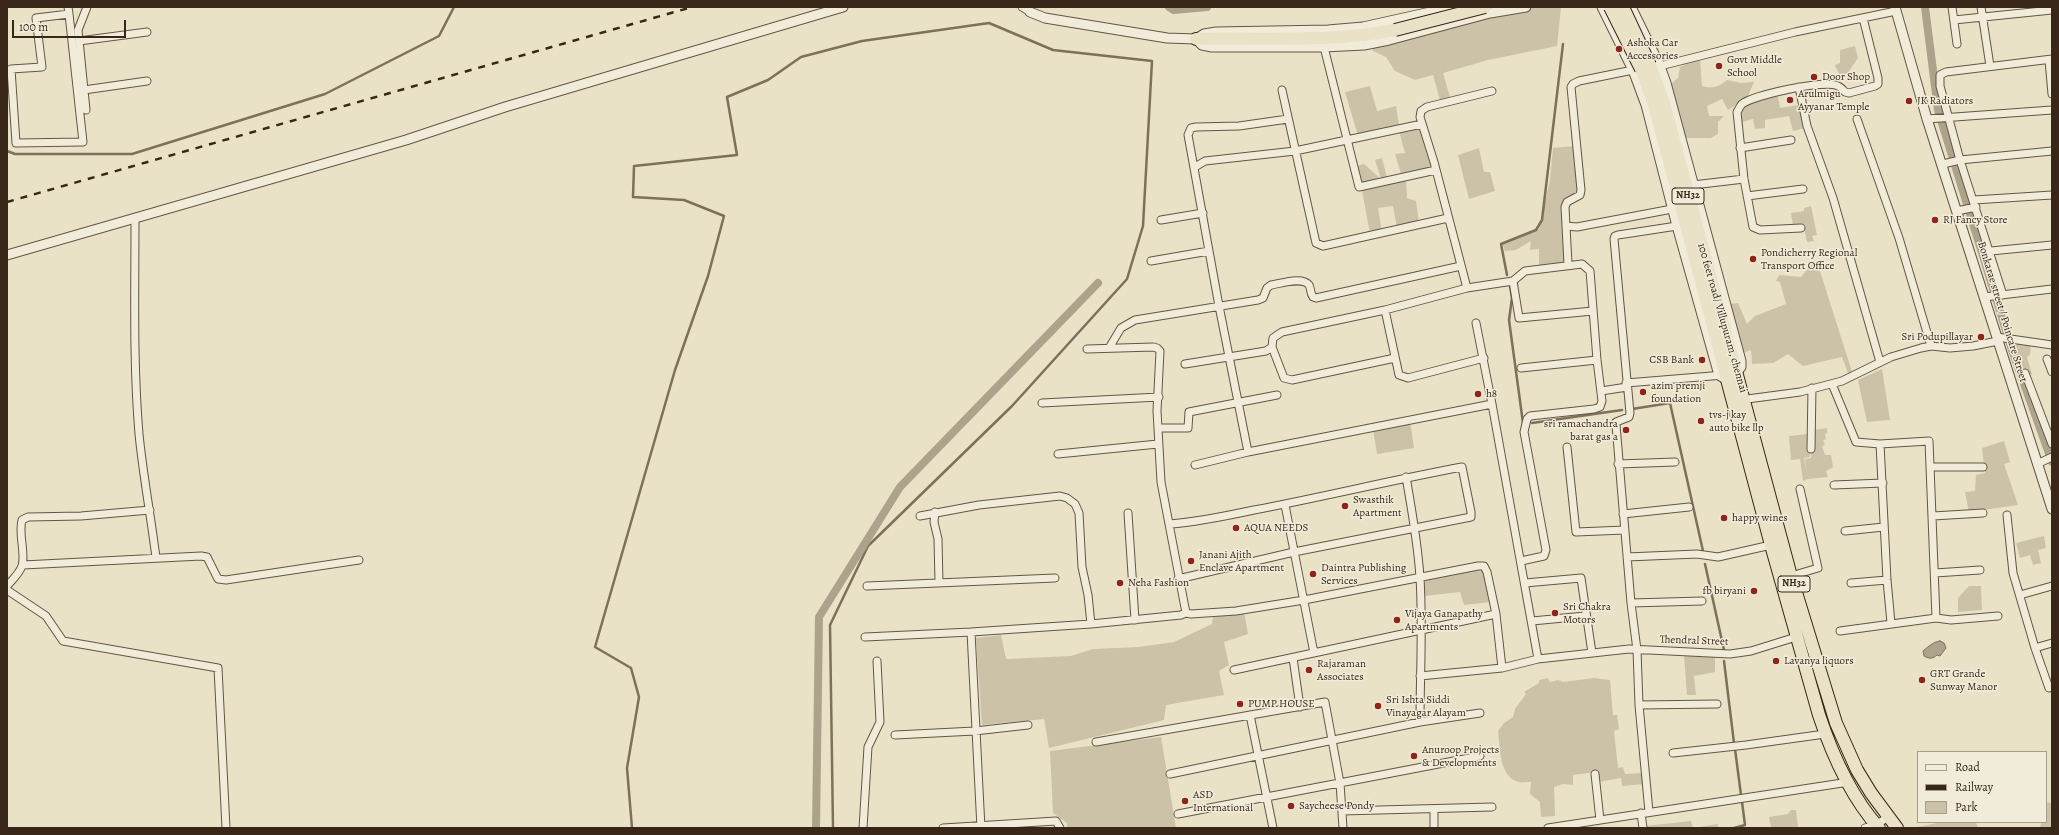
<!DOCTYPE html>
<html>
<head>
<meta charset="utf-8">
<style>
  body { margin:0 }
  #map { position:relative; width:2059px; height:835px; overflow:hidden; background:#eae2c6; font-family:Alegreya,serif }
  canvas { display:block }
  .frame { position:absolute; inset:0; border:8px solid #382618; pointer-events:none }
  .legend { position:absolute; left:1917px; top:751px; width:130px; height:72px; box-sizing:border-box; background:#f1ecda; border:1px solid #a79d8c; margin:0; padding:5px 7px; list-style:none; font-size:12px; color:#382618 }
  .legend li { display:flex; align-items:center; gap:8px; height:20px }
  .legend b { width:20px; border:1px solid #a79d8c }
  .scale { position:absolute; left:12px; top:20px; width:114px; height:18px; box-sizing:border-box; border:2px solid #382618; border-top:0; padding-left:5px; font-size:12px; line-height:14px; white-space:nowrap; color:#382618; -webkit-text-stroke:3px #f1ecda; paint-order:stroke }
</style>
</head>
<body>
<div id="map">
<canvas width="2059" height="835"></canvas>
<div class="frame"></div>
<ul class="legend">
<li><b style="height:5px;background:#f1ecda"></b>Road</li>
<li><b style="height:5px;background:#382618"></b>Railway</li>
<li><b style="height:11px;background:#ccc2a8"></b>Park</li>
</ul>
<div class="scale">100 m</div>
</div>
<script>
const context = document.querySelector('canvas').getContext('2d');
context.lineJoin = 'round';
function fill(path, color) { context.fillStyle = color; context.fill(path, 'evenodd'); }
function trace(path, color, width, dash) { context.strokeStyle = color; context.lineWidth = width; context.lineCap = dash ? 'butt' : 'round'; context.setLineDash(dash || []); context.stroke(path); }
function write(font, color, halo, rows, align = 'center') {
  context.font = font + ' Alegreya,serif'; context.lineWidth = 3; context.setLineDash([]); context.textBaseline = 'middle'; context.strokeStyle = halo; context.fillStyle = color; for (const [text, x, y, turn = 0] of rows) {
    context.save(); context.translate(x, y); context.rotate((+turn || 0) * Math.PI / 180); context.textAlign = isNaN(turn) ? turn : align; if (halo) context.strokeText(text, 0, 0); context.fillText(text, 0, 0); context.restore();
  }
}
const green = new Path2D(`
  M1535,7h26l-4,39 -69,14 -45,13 7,24 -10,3 -7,-25 -18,5 -20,-9 -9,-14 -13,-6 -1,-6 118,-32z
  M1855,46l3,12 -16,23 -7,-16 5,-2v-13z
  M1700,59l2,27c10,3 17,1 25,-6l14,3 13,-1 -7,16 -19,12 -6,-11 -15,7 2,10h15l-6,6v12l-7,4h-26l-6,-17 1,-6 -9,-31 7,-6 2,-11 9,-5z
  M1370,86l7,25 19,-5 3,19 19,-4 -59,18 -14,-47z
  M1778,96l2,12 20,-3 5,23 -12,3 -4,-15 -24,4v8l-10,1 -2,-10 -14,4 2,-13 13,-9z
  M1422,125l12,45 -75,17 -6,-20 11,-3 17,15 -6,-19 7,-2 5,20 14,-4 -6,-20 10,-1 -6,-22z
  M1575,146l6,44 -14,12 1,51 -4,10 -25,6v-20l-9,1 1,-9 -15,9 -11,1 -3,-8 37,-14 11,-49 3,-32z
  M1479,148l5,24h6l5,19 -26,8 -11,-44z
  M1406,179l1,19 9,3 3,21 -22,5 -4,-21 -15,2 4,24 -12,2 -8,-44z
  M1811,206l6,29 -5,1 2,5 -7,1 -4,-18 -10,2 -2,-13 13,-2v-3z
  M1811,265l9,6 32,101 -4,1 -6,-16 -39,9 -15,-12 -15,9 -21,1 -1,-14 -8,3 -13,-49 8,-1 9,21 8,-8 31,-12 -6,-22 -4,-1 3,-6 22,2z
  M2011,341l20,2 -1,12 -3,2 5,17 -9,3z
  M1882,369l8,51 -23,2 -9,-42z
  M1410,421l4,27 -37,6 -4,-25z
  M1827,428v5l-2,1 1,5 -3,1 2,5 -3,1 3,9h6l2,12 -7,4 2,6 -20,2 -5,2 -3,-22 -9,1 -2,-24 19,-2 2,23 -6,1 3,15 -2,-14 6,-1 2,-28z
  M2004,441l6,21 -6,2 14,41 -49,7 -4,-20 10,-1 1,-16 9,-2 -3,-25z
  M2044,536l2,12 -8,2 3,13 -8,2 -3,-10 -10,3 -4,-15z
  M1483,568l8,34 -27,3 -4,-13 -36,4v-18z
  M1969,586h12l1,24 -24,2v-14z
  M1244,612l4,22 -24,8 5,23 -10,6 5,24 -58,10 -2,15 -115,28 -5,-29 -62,6 -6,-87 25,-3 5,24 65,-3 22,-7 46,-2 35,-5 38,-18 1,-7z
  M1684,655l31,1v16l-21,4 2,19h-9z
  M1548,678l2,4 8,-2 5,2 31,-4 16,2 3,35h4l2,14 -5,2 4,37 5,-1 2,7 19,-1 1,11 -23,2 -1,-8 -23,4 -2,-10 -23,3v10l-10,-1 -9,3 1,29 -14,1 -1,-15 -10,-8 1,-12c-4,0 -10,1 -13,0 -19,-6 -18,-35 -20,-51l6,-8 9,-6 2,-8 11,-15 -2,-2 15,-9v-3z
  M1161,737l15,91h-109v-5l-14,-10 -3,-62z
  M2046,802l6,1v25h-12l1,-6h5z
  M1791,810h5l2,18h-27l-2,-11 19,-3z
  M1691,821l2,7 25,-4v4h-73v-2z
  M1942,822h34l2,6h-65z`);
const water = new Path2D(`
  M1940,641l4,2 2,5 -6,8 -3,-1c-4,4 -8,4 -13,1l-1,-5c6,-5 10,-9 17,-10z`);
const stream = new Path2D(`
  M7,151l8,3h117l193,-60 114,-58 15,-29
  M1507,275l-6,-31 35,-14 6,-10 21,-176
  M1510,286l2,12 -3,22 14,103
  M1632,409l38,-6 33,148
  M1532,423l90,-13
  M1705,564l19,86
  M1724,661l10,82
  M1735,749l6,46
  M632,828l-5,-60 12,-71 -8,-29 -36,-21 80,-277 33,-94 16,-60 -40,-16 -51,-3 1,-31 103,-11 -10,-58 41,-17 33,-23 61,-16 127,-18 64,27 99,11 -9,165 -16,53 -115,127 -144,140 -38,79 3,203
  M1734,828l11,-3 -3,-23`);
const canal = new Path2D(`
  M1169,7l5,3 33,-3
  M1925,7l13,103 74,240 40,112
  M816,828l3,-211 81,-130 198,-204`);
const minor = new Path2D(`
  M68,7l1,7 14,128 -67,1 -5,-74 31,-2 -6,-49 33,-4
  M1022,7l8,5
  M1952,7l5,37
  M1981,7l9,59
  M1954,20l98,-10
  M79,41l68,-9
  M1324,47l35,140 77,-17
  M2049,60l3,34
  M1660,66l135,-34 101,-21
  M1799,87l8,39 26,72 47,164
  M84,90l63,-9
  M1282,90l34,153 7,3 125,-28
  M86,110l-8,-80 9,-23
  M1857,119l42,119 32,108
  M1927,119l125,-9
  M1740,148l51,-8
  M1943,164l17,-4 92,-9
  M1195,167l10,-6 90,-10 127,-27
  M1693,185l51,-6
  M1747,196l56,-7
  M1974,200l78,-5
  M1957,211l19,-4
  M135,219c0,72 -2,144 4,215 4,41 12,83 17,124
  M1161,220l42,-7
  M1566,226l11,1 95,-18
  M1801,228l-41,2 -7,-3 -9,-48 -7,-67c2,-3 3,-6 5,-8 12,-9 83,-25 96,-18 3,1 5,4 7,6l4,1 26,-7 3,-2v-6l-15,-60
  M1991,251l61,-6
  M1151,261l58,-10
  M1568,264l-3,-57 2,-5 13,-7 1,-5 -10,-103 2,-3 6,-3 54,-11
  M1513,281l6,37 74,-7
  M1467,288l-33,-126 -14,-45 1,-6 6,-4 65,-16
  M2003,295l-43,-135 -20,-74v-11l6,-3 106,-13
  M1984,297l68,-8
  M1385,310l14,65 9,3 76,-20
  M1476,323l16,81 46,255
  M1997,337l55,8
  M1272,347l12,31 8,2 103,-22
  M1109,348l12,-20 14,-8 123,-20 5,-2 4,-10 4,-3c9,-1 31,-9 38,0 2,3 1,8 4,12l3,1 145,-32
  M2047,359l5,13
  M1185,364l81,-13 6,-4 1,-9 9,-6 103,-22 82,-22 46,-7 12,-10 57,-7 8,7 7,89 5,41 -2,6 -6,2 -64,7 -3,3 -3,13 22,118 -2,6 -23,5
  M1521,368l76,-8
  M2025,373l27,71
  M1626,383l98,-8
  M1832,384l24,58 24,2 49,-3 7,177
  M1601,391l26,-4
  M1740,400l60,-8 42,-11 49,-24 30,-9 10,-2 19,2 23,-2 25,-5
  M1042,403l117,-6
  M1158,428h30l1,-16 88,-17
  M1880,444l7,136 4,43
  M1567,447l9,85 49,-2
  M1811,449l1,-61
  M1248,452l-29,-146 -31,-171 3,-7 5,-1 43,-1 49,-7
  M1058,454l100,-10
  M1618,464l57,-2
  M2037,464l15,-7
  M1195,465l53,-13 244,-48
  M1931,467h52
  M1406,477c6,34 12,67 14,101 3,48 0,96 0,144
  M1834,485l49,-2
  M1285,505l29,148
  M935,512l-1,10 4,17 1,44
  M1128,513l7,107
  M1623,514l66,-7
  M2007,515l6,58 22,75 14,40
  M920,516l59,-11 81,-9 7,2 8,6 4,9 3,54 6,28 3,29 90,-9 5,-2 -25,-131 -4,-71 3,-60 -3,-3 -4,-1 -66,2
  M1933,516l50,-3
  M1170,524c28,-2 56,-8 84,-14 69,-13 138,-30 208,-43l9,45v5l-177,35 -116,27
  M1845,531l39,-4
  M1627,557l70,-3 21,3 53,-12
  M23,565l178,-9 6,1 11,22 8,1 133,-20
  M1935,573l45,-3
  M1791,576l27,-8 -18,-79
  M1525,583l56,-5 11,75
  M1851,583l36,-3
  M7,586c5,-6 12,-12 15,-20 4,-13 -4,-32 0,-46l6,-3 53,-1 69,-6
  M867,586l188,-8
  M7,590l39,26 17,25 155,27 8,160
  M2020,595l32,-9
  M1631,603l71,-2
  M1186,613l5,1 45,-3 68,-11 174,-34h6l3,6 9,42 6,54
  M1532,621l53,-5
  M1840,631l96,-13 15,2 47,-4
  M971,632l10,196
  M865,637l106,-5 120,-8
  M2035,648l17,-5
  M1293,658l7,49
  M1234,670l262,-56
  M1420,676l82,-8 36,-9 91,-10 101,5 21,-3 45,-14
  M1639,705l78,-1
  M1250,715l23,113
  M895,735l80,-4 53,-6
  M1096,742l229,-40 15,81 3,45
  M1673,753l73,-8 79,-11
  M1170,774l250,-52 60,-9
  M1595,774l5,46
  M1434,809v19
  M1342,811l150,-4
  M1649,812l-10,-107 -2,-55 -6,-47 -15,-178v-3l13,-5 1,-4 -16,-174 1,-3 3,-1 59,-9
  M1641,813l2,15
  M1178,814l302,-58
  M863,828l5,-81 12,-25 -3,-61
  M943,828l113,-7 4,7
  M1548,828l301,-46
  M1865,828l11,-3 12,-8`);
const tertiary = new Path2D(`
  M1602,7l31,63 13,35 31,121 40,142 2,7 8,5
  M1631,7l29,59 6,17 75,278v6l-4,5
  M1895,7l32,112 125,390
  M1030,12l15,6 122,20 29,1 8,-5 12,-2 112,-2 35,-3 90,-20
  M1196,39l6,6 10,2h112l40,-2 25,-5 101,-27 36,-6
  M7,255l399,-115 99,-33 338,-100`);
const trunk = new Path2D(`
  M1196,39c67,-2 133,4 199,-9
  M1650,65l14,38 127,473 45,147 21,47 14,23 26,35
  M1641,69l13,36 117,440 48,170c13,39 32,82 60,113`);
const rail = new Path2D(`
  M7,202l685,-195`);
const trunkBridge = new Path2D(`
  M1610,7l31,62
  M1623,7l27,58
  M1395,30l90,-23`);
const markers = [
  [1619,49,4,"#8f2418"],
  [1719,66,4,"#8f2418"],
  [1814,77,4,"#8f2418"],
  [1790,100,4,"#8f2418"],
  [1909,101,4,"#8f2418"],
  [1935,220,4,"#8f2418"],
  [1753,259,4,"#8f2418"],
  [1981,337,4,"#8f2418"],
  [1702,360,4,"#8f2418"],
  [1643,392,4,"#8f2418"],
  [1478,394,4,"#8f2418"],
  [1701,421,4,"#8f2418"],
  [1626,430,4,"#8f2418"],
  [1345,506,4,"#8f2418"],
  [1724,518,4,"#8f2418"],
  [1236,528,4,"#8f2418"],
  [1191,561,4,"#8f2418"],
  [1313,574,4,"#8f2418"],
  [1120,583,4,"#8f2418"],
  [1754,591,4,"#8f2418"],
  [1555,613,4,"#8f2418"],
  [1397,620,4,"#8f2418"],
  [1776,661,4,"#8f2418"],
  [1309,670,4,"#8f2418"],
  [1922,680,4,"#8f2418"],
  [1240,704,4,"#8f2418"],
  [1378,706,4,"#8f2418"],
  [1414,756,4,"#8f2418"],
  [1185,801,4,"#8f2418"],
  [1291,806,4,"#8f2418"]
];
const shields = [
  [1688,196,32],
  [1794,584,32]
];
const shieldNames = [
  ["NH32",1688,196],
  ["NH32",1794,584]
];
const poiNames = [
  ["Ashoka Car",1627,43],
  ["Accessories",1627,56],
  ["Govt Middle",1727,60],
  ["School",1727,73],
  ["Door Shop",1822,77],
  ["Arulmigu",1798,94],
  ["Ayyanar Temple",1798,107],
  ["JK Radiators",1917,101],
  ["RJ Fancy Store",1943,220],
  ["Pondicherry Regional",1761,253],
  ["Transport Office",1761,266],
  ["Sri Podupillayar",1973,337,"right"],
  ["CSB Bank",1694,360,"right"],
  ["azim premji",1651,386],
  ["foundation",1651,399],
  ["h8",1486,394],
  ["tvs-j kay",1709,415],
  ["auto bike llp",1709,428],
  ["sri ramachandra",1618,424,"right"],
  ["barat gas a",1618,437,"right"],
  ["Swasthik",1353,500],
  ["Apartment",1353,513],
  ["happy wines",1732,518],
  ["AQUA NEEDS",1244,528],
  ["Janani Ajith",1199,555],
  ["Enclave Apartment",1199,568],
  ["Daintra Publishing",1321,568],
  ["Services",1321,581],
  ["Neha Fashion",1128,583],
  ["fb biryani",1746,591,"right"],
  ["Sri Chakra",1563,607],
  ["Motors",1563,620],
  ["Vijaya Ganapathy",1405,614],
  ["Apartments",1405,627],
  ["Lavanya liquors",1784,661],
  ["Rajaraman",1317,664],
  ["Associates",1317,677],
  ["GRT Grande",1930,674],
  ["Sunway Manor",1930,687],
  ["Sri Ishta Siddi",1386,700],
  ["Vinayagar Alayam",1386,713],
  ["PUMP HOUSE",1248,704],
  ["Anuroop Projects",1422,750],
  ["& Developments",1422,763],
  ["ASD",1193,795],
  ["International",1193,808],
  ["Saycheese Pondy",1299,806]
];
const streetNames = [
  ["Bonkarae street / Poincare Street",2002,312,73],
  ["100 feet road/ Villupuram, chennai",1722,318,74],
  ["Thendral Street",1694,641,2]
];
fill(green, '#ccc2a8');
fill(water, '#ada28b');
trace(water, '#7e705d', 1);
trace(stream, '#7e705d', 2.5);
trace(canal, '#ada28b', 8);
trace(minor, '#645544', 9);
trace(tertiary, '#645544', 11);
trace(trunk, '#382618', 14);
trace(minor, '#f1ecda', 7);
trace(tertiary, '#f1ecda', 9);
trace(trunk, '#eae2c6', 12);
trace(rail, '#382618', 2.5, [7, 7]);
trace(trunkBridge, '#382618', 14, []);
trace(trunkBridge, '#eae2c6', 12);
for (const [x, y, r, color] of markers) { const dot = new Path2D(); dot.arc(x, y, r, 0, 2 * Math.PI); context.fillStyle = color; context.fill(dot); trace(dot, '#f1ecda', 1.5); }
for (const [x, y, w] of shields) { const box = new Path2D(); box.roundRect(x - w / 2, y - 8, w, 16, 3); context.fillStyle = '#f1ecda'; context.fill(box); trace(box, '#382618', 1); }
write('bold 10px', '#382618', null, shieldNames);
write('11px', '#382618', '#f1ecda', poiNames, 'left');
write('11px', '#382618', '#f1ecda', streetNames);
</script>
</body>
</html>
